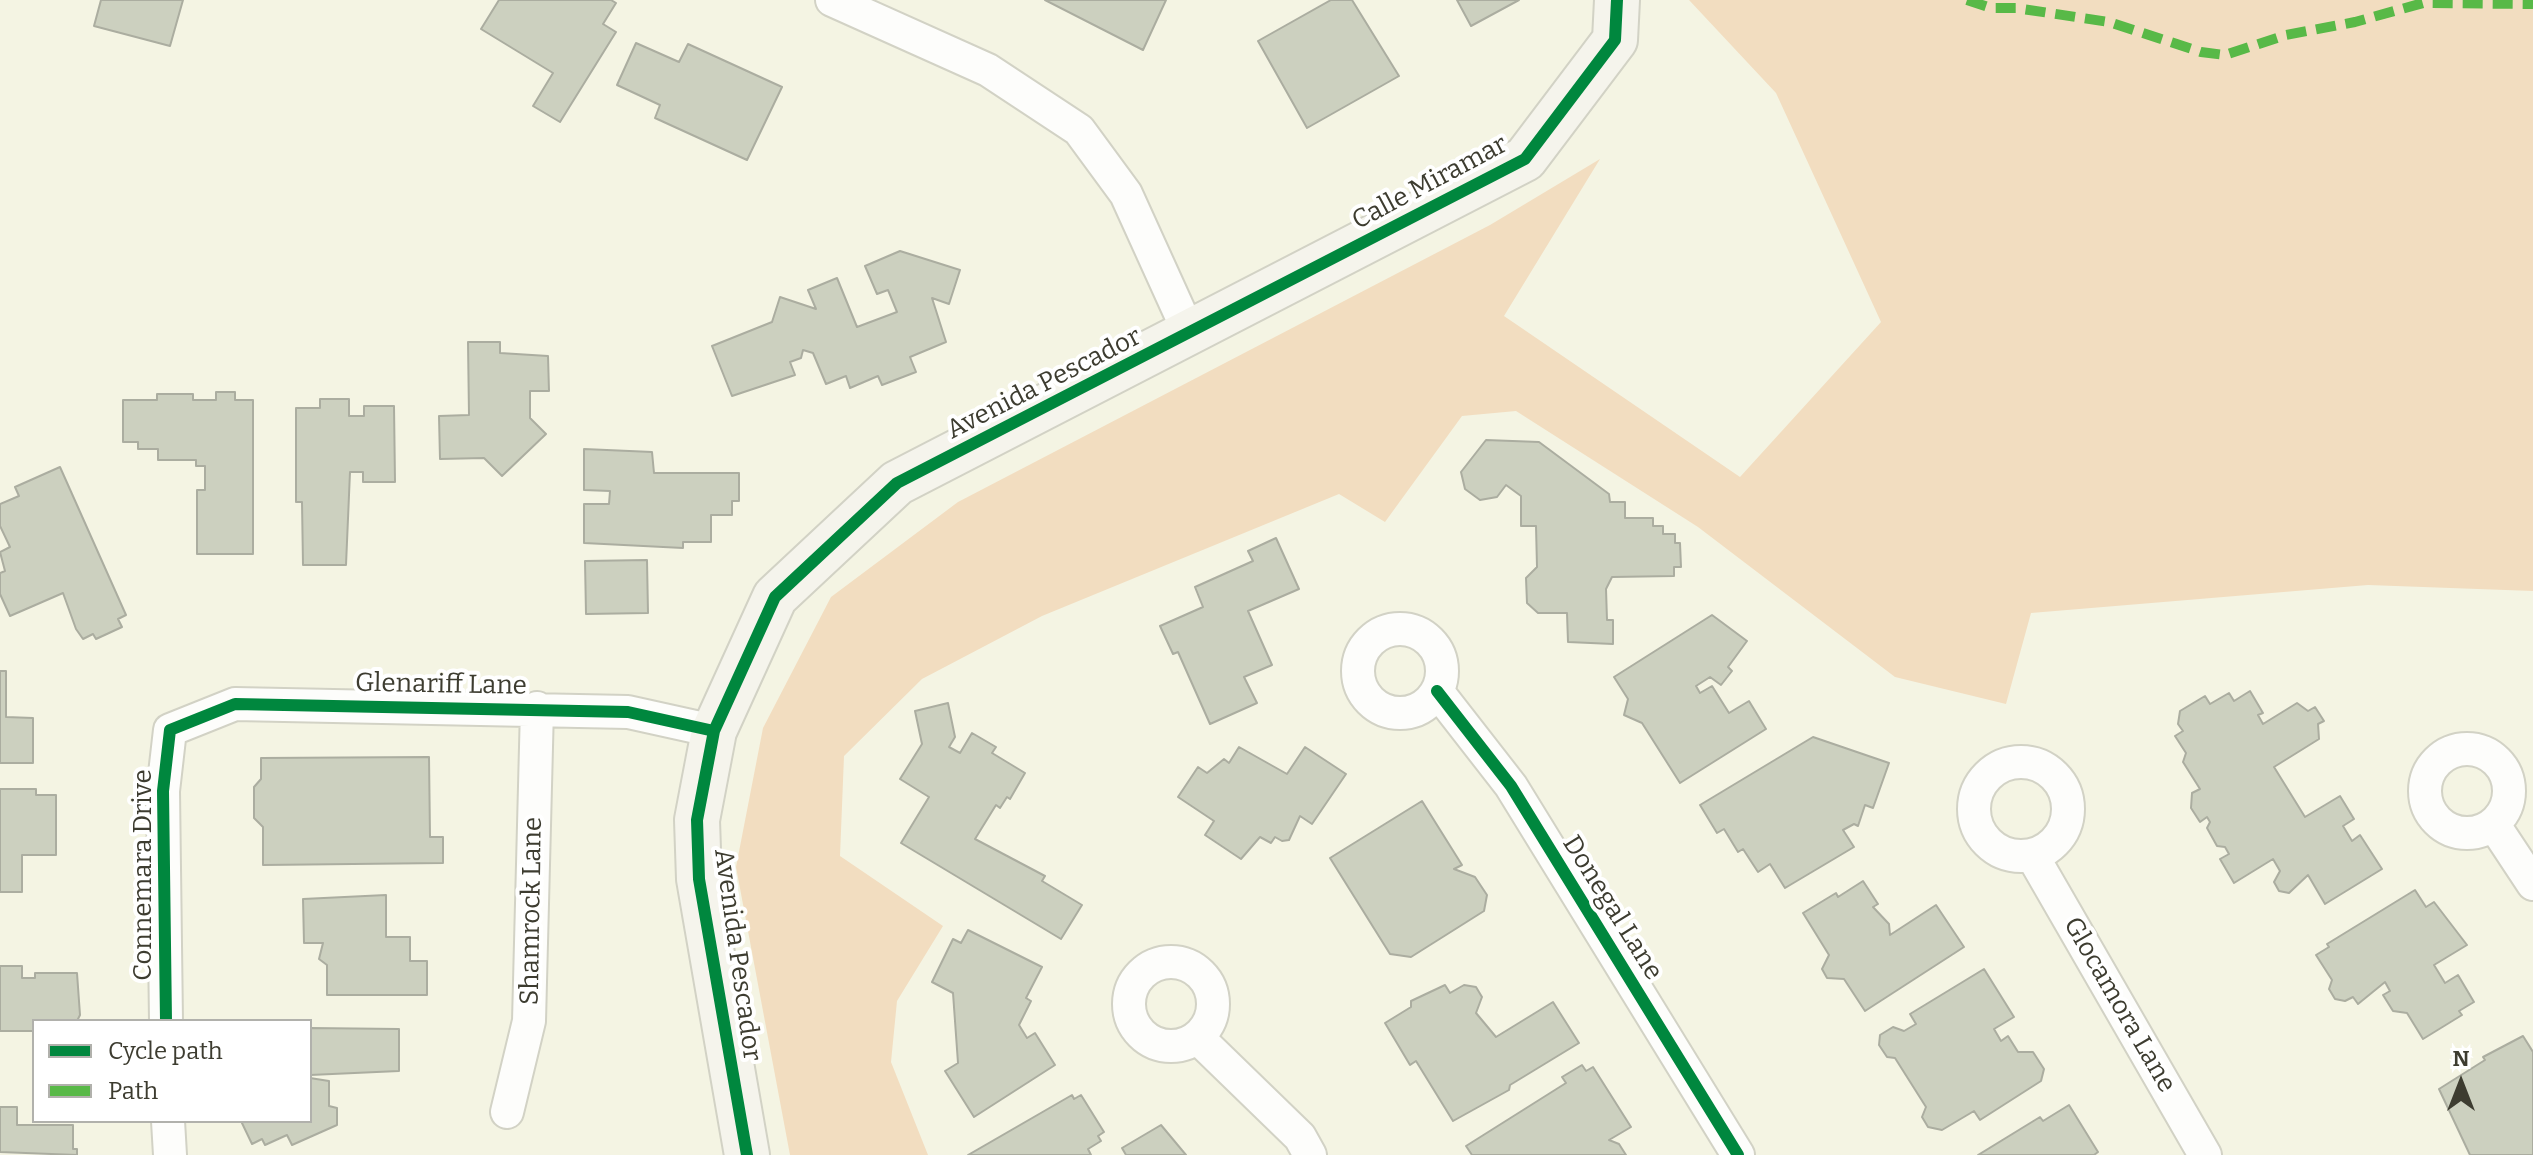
<!DOCTYPE html>
<html>
<head>
<meta charset="utf-8">
<style>
  body { margin:0 }
  #map { position:relative; width:2533px; height:1155px; overflow:hidden; background:#f4f4e3; font-family:Bitter,serif }
  canvas { display:block }
  .legend { position:absolute; left:32px; top:1019px; width:280px; height:104px; box-sizing:border-box; background:#fff; border:2px solid #b1b1ac; margin:0; padding:10px 14px; list-style:none; font-size:24px; color:#3d3c30 }
  .legend li { display:flex; align-items:center; gap:16px; height:40px }
  .legend b { width:40px; border:2px solid #b1b1ac }
  .north { position:absolute; left:2421px; top:1043px; width:80px; height:80px; -webkit-text-stroke:6px #fff; paint-order:stroke; rotate:0deg; font-size:22px; font-weight:700; line-height:32px; text-align:center; color:#3d3c30 }
  .north::after { content:''; display:block; margin:auto; width:28px; height:36px; background:#3d3c30; clip-path:polygon(50% 0,100% 100%,50% 72%,0 100%) }
</style>
</head>
<body>
<div id="map">
<canvas width="2533" height="1155"></canvas>
<ul class="legend">
<li><b style="height:10px;background:#00873e"></b>Cycle path</li>
<li><b style="height:10px;background:#58b947"></b>Path</li>
</ul>
<div class="north">N</div>
</div>
<script>
const context = document.querySelector('canvas').getContext('2d');
context.lineJoin = 'round';
function fill(path, color) { context.fillStyle = color; context.fill(path, 'evenodd'); }
function trace(path, color, width, dash) { context.strokeStyle = color; context.lineWidth = width; context.lineCap = dash ? 'butt' : 'round'; context.setLineDash(dash || []); context.stroke(path); }
function write(font, color, halo, rows, align = 'center') {
  context.font = font + ' Bitter,serif'; context.lineWidth = 8; context.setLineDash([]); context.textBaseline = 'middle'; context.strokeStyle = halo; context.fillStyle = color; for (const [text, x, y, turn = 0] of rows) {
    context.save(); context.translate(x, y); context.rotate((+turn || 0) * Math.PI / 180); context.textAlign = isNaN(turn) ? turn : align; if (halo) context.strokeText(text, 0, 0); context.fillText(text, 0, 0); context.restore();
  }
}
const green = new Path2D(`
  M1689,0h844v591l-165,-6 -337,28 -25,91 -111,-27 -197,-150 -182,-116 -54,5 -77,106 -46,-28 -297,122 -120,63 -78,77 -4,100 103,70 -46,75 -6,61 37,93h-138l-54,-288 27,-139 68,-131 127,-95 532,-277 110,-66 -96,157 236,161 141,-155 -105,-229z`);
const building = new Path2D(`
  M101,0h82l-13,46 -76,-20z
  M499,0h112l5,3 -13,21 13,8 -56,90 -27,-16 20,-33 -72,-44z
  M1045,0h121l-23,50z
  M1331,0h21l47,76 -92,52 -49,-87z
  M1457,0h62l-48,26z
  M636,43l43,19 9,-18 94,43 -35,73 -92,-42 5,-13 -43,-20z
  M900,251l60,19 -11,34 -17,-6 14,44 -36,15 6,15 -34,13 -4,-9 -28,12 -4,-12 -20,8 -13,-31 -10,-3 -2,8 -11,4 5,13 -63,21 -20,-50 60,-24 8,-25 36,12 -8,-19 29,-12 20,49 40,-15 -9,-22 -11,4 -12,-28z
  M468,342h32v11l48,3 1,35h-19v27l16,16 -44,42 -18,-18 -44,1 -1,-43 30,-1z
  M216,392h19v8h18v154h-56v-64h8v-24h-9v-6h-38v-11h-20v-7h-15v-42h34v-6h36v6h23z
  M320,399h29v17h15v-10h30l1,76h-32v-10h-13l-4,93h-43l-1,-63h-6v-94h24z
  M1486,440l53,2 70,52 1,8h15v16h28v8h10v8h12v9h5l1,24h-7v9l-62,1 -6,12 1,31h6v24l-45,-2 -1,-29h-29l-11,-10 -1,-25 11,-11 -1,-41h-15v-30l-15,-11 -9,12 -17,3 -15,-11 -4,-17z
  M584,449l68,3 2,21h85v28h-7v14h-21v27h-28v6l-99,-5v-39h25l1,-13 -26,-1z
  M60,467l66,148 -8,4 4,8 -26,12 -3,-5 -10,5 -7,-10 -13,-36 -53,23 -10,-22v-21l5,-2 -5,-19 10,-5 -10,-21v-22l19,-8 -4,-9z
  M1276,538l23,51 -51,22 24,54 -28,12 13,26 -47,21 -32,-72 -5,2 -13,-28 43,-19 -8,-20 58,-26 -5,-10z
  M647,560l1,53 -62,1 -1,-53z
  M1712,615l35,26 -19,26 4,4 -11,14 -11,-8 -14,9 4,7 12,-7 17,27 20,-12 17,28 -86,54 -38,-60 -18,-8 4,-16 -14,-22z
  M0,671h6v46l27,1v45h-33z
  M2250,691l13,22 -5,2 5,9 34,-21 11,8 7,-4 9,14 -6,3 1,15 -45,28 31,50 35,-21 14,23 -11,7 9,15 8,-6 22,34 -57,35 -17,-29 -19,18 -10,-2 -5,-9 6,-11 -7,-12 -39,24 -14,-24 9,-5 -4,-7 -8,-1 -10,-18 3,-6 -3,-5 -7,5 -9,-14 1,-15 8,-4 -17,-27 3,-9 -11,-17 8,-5 -5,-7 2,-13 25,-15 5,8 19,-11 5,8z
  M948,703l7,34 -6,10 11,6 12,-20 24,14 -4,6 33,20 -15,26 -3,-2 -7,11 -4,-3 -21,34 70,37 -3,5 40,24 -21,34 -160,-96 28,-46 -29,-18 22,-35 -7,-33z
  M1813,737l76,26 -16,45 -8,-3 -7,21 -4,-2 -11,6 11,17 -69,41 -15,-24 -12,8 -15,-23 -5,3 -14,-23 -7,4 -17,-28z
  M1239,747l48,27 18,-27 41,27 -34,50 -12,-8 -11,24 -7,1 -7,-4 -4,6 -11,-6 -19,22 -36,-24 9,-14 -36,-24 20,-30 9,6 17,-14 5,4z
  M429,757l1,80h13v26l-180,2v-38l-9,-9v-31l7,-8v-21z
  M0,789h36v6h20v60h-34v37h-22z
  M1422,801l40,64 -8,4 21,8 12,18 -3,16 -73,46 -21,-3 -60,-96z
  M1863,881l15,23 -5,3 16,17 1,11 46,-30 28,42 -99,64 -21,-32 -17,-1 -5,-9 7,-14 -26,-42 33,-20 2,4z
  M2415,890l11,17 8,-5 33,43 -33,20 11,18 13,-8 16,27 -15,9 3,4 -39,24 -16,-26 -14,-2 -10,-16 7,-4 -5,-9 -27,22 -5,-7 -8,4 -10,-2 -6,-10 3,-9 -16,-25 13,-8 -2,-3z
  M386,895v42h24v24h17v34h-100v-30l-8,-6 4,-16h-19l-1,-44z
  M968,930l74,37 -16,31 5,3 -12,24 8,13 8,-5 20,32 -81,52 -29,-46 13,-8 -5,-70 -21,-11 21,-43 8,4z
  M0,966h22v12h13v-5h42l3,42 -3,6h-43v10h-34z
  M1984,969l30,48 -20,12 7,12 7,-5 10,16h15l11,17 -3,12 -61,39 -6,-9 -32,19 -14,-3 -6,-10 4,-10 -31,-49 -8,-1 -8,-12 1,-10 13,-8 11,4 12,-7 -6,-10z
  M1445,985l5,8 14,-8 12,2 6,10 -6,16 20,24 57,-35 26,41 -69,42 -1,5 -56,31 -37,-60 -6,4 -25,-42 26,-16v-6z
  M310,1028l89,1v42l-89,4z
  M2523,1036l10,16v103h-63l-31,-66 46,-29 -2,-3z
  M1582,1065l4,6 7,-4 38,60 -22,13 10,4 7,11h-154l-6,-9 100,-63 -4,-6z
  M310,1078l19,3v25l8,2v17l-45,20 -5,-10 -22,10 -3,-6 -10,5 -11,-23h69z
  M1072,1095l2,4 7,-4 23,37 -6,4 3,5 -13,8 3,6h-123z
  M2069,1105l29,47 -4,3h-116l62,-38 3,4z
  M0,1107h17v18h56v24h4v6l-77,-3z
  M1161,1125l25,30h-60l-4,-7z`);
const street = new Path2D(`
  M832,0l156,70 91,60 47,64 64,141
  M1358 671a42 42 0 1 1 84 0a42 42 0 1 1-84 0Z
  M1437,691l74,95 227,369
  M2425 791a42 42 0 1 1 84 0a42 42 0 1 1-84 0Z
  M1974 809a47 47 0 1 1 94 0a47 47 0 1 1-94 0Z
  M2494,825l39,59
  M2032,855l173,300
  M1129 1004a42 42 0 1 1 84 0a42 42 0 1 1-84 0Z
  M166,1021l-3,-230 7,-61 65,-26 393,8 86,19
  M1197,1037l103,100 10,18
  M507,1112l22,-91 8,-313
  M168,1121l2,34`);
const secondary = new Path2D(`
  M747,1155l-48,-276 -2,-59 17,-89 61,-134 122,-114 628,-324 90,-119 2,-40`);
const quiet = new Path2D(`
  M1967,0l24,8h25l93,14 92,30 24,3 61,-20 69,-13 68,-19 110,1`);
const cycleway = new Path2D(`
  M1437,691l74,95 227,369
  M166,1021l-3,-230 7,-61 65,-26 393,8 86,19
  M747,1155l-48,-276 -2,-59 17,-89 61,-134 122,-114 628,-324 90,-119 2,-40`);
const streetNames = [
  ["Calle Miramar",1430,183,-28],
  ["Avenida Pescador",1044,384,-27],
  ["Glenariff Lane",441,685,1],
  ["Connemara Drive",144,875,-90],
  ["Donegal Lane",1612,908,58],
  ["Shamrock Lane",532,911,-89],
  ["Avenida Pescador",737,955,82],
  ["Glocamora Lane",2119,1005,60]
];
fill(green, '#f2ddc0');
fill(building, '#ccd0bf');
trace(building, '#abada0', 2);
trace(street, '#d2d2c5', 36);
trace(secondary, '#d2d2c5', 48);
trace(street, '#fdfdfb', 32);
trace(secondary, '#f5f4ec', 44);
trace(quiet, '#58b947', 10, [20, 10]);
trace(cycleway, '#00873e', 12);
write('26px', '#3d3c30', '#fff', streetNames);
</script>
</body>
</html>
